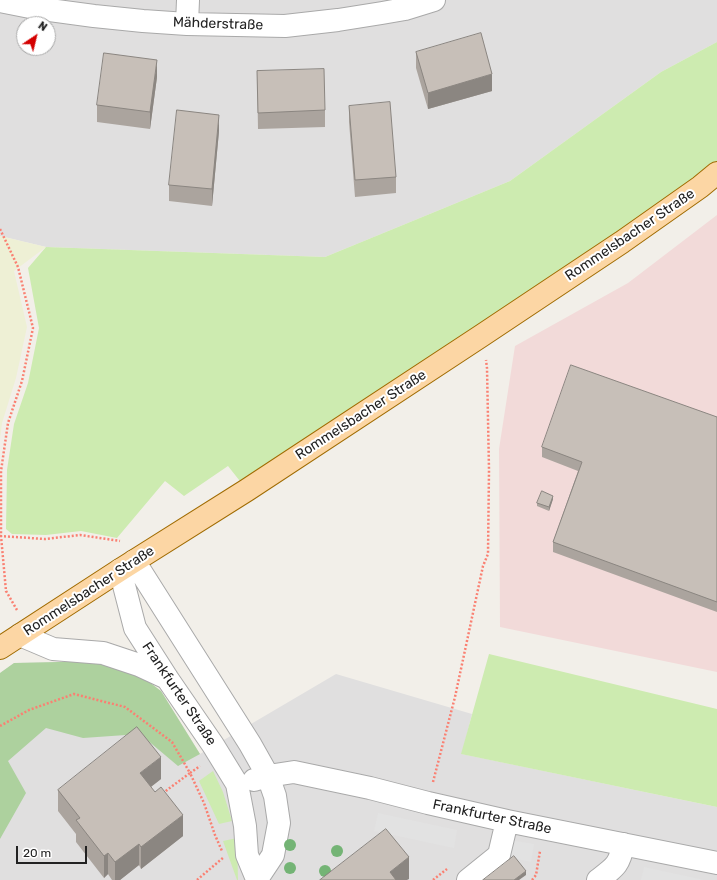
<!DOCTYPE html>
<html>
<head>
<meta charset="utf-8">
<style>
  body { margin:0 }
  #map { position:relative; width:717px; height:880px; overflow:hidden; background:#f2efe9; font-family:Rubik,sans-serif }
  canvas { display:block }
  .north { position:absolute; left:16px; top:16px; width:40px; height:40px; box-sizing:border-box; background:#fff; border:1px solid #a7a7a7; border-radius:50%; rotate:35deg; font-size:11px; font-weight:700; line-height:16px; text-align:center; color:#222 }
  .north::after { content:''; display:block; margin:auto; width:14px; height:18px; background:#d40000; clip-path:polygon(50% 0,100% 100%,50% 72%,0 100%) }
  .scale { position:absolute; left:16px; top:846px; width:71px; height:18px; box-sizing:border-box; border:2px solid #222; border-top:0; padding-left:5px; font-size:12px; line-height:14px; white-space:nowrap; color:#222; -webkit-text-stroke:3px #fff; paint-order:stroke }
</style>
</head>
<body>
<div id="map">
<canvas width="717" height="880"></canvas>
<div class="north">N</div>
<div class="scale">20 m</div>
</div>
<script>
const context = document.querySelector('canvas').getContext('2d');
context.lineJoin = 'round';
function fill(path, color) { context.fillStyle = color; context.fill(path, 'evenodd'); }
function trace(path, color, width, dash) { context.strokeStyle = color; context.lineWidth = width; context.lineCap = dash ? 'butt' : 'round'; context.setLineDash(dash || []); context.stroke(path); }
function write(font, color, halo, rows, align = 'center') {
  context.font = font + ' Rubik,sans-serif'; context.lineWidth = 4; context.setLineDash([]); context.textBaseline = 'middle'; context.strokeStyle = halo; context.fillStyle = color; for (const [text, x, y, turn = 0] of rows) {
    context.save(); context.translate(x, y); context.rotate((+turn || 0) * Math.PI / 180); context.textAlign = isNaN(turn) ? turn : align; if (halo) context.strokeText(text, 0, 0); context.fillText(text, 0, 0); context.restore();
  }
}
const residential = new Path2D(`
  M0,0h717v42l-56,30 -151,109 -185,76 -279,-10 -46,-11zM24,24h24v24h-24z
  M59,662l102,29 39,63 136,-80 136,40 -10,40 255,53v73h-717v-207l14,-10z`);
const commercial = new Path2D(`
  M717,215v457l-217,-45 -1,-178 16,-103 113,-63z`);
const farmland = new Path2D(`
  M0,236l46,11 -32,24 13,56 -11,51 -14,45 -2,16z`);
const grass = new Path2D(`
  M717,42v131l-470,317 -19,-24 -44,30 -19,-15 -48,57 -36,-7 -35,4 -34,-1 -6,-5 1,-59 7,-46 14,-41 11,-55 -11,-60 18,-21 279,10 185,-76 151,-109z
  M489,654l228,55v98l-256,-53z
  M213,771l10,21 9,29 -13,3 -20,-43z
  M237,838l1,42h-1l-14,-39z`);
const forest = new Path2D(`
  M102,661l33,10 26,20 39,63 -22,12 -38,-32 -57,4 -37,-10 -38,33 18,32 -26,46v-166l14,-10z`);
const parking = new Path2D(`
  M378,813l79,17 -3,18 -80,-17z
  M509,840l25,4 -3,18 -25,-5z
  M644,867l60,13h-63z`);
const path = new Path2D(`
  M0,229l18,38 15,61 -11,53 -14,42 -7,48v65l5,55 11,19
  M0,536l45,3 35,-4 40,6
  M0,726l29,-16 45,-16 51,13 47,35 18,31 10,-7
  M433,782l22,-85 28,-131 5,-12 1,-84 -2,-102 -1,-8
  M163,794l4,-4 23,-17 14,30 11,32 7,16
  M197,880l27,-23
  M433,880l14,-11
  M532,880l4,-5 4,-24`);
const minor = new Path2D(`
  M0,1l35,7 59,8 49,5 44,3 98,2 53,-6 44,-7 23,-4 29,-9
  M187,24l1,-24
  M120,570l15,58 32,50 46,67 24,39 8,42 2,29 10,24 16,-24 6,-32 -4,-27 -7,-20 -18,-32 -116,-183
  M20,635l33,14 50,4 36,12 28,13
  M254,780l14,-4 26,-4 76,16 58,15 79,18 210,42
  M468,880l31,-25 8,-34
  M598,880c16,-12 22,-15 25,-36`);
const major = new Path2D(`
  M0,648l120,-78 127,-80 234,-154 141,-94 78,-55 17,-14`);
const trees = [
  [290,845],
  [337,851],
  [290,868],
  [325,871]
];
const wall = new Path2D(`
  M416,52l76,39 -64,18 -12,-41z
  M257,71l68,39v17l-67,2z
  M157,77l-7,52 -53,-7v-17z
  M349,106l47,71v16l-41,4 -6,-75z
  M219,131l-7,75 -43,-5v-16z
  M717,417v195l-164,-60v-10l25,-71 -36,-14v-10z
  M553,499l-4,12 -12,-5v-3z
  M161,779l-10,8 32,49 -42,33 -2,-4 -19,15h-8l-4,-6 -4,4 -28,-36v-8l-18,-23v-21z`);
const shadedWall = new Path2D(`
  M157,60v17l-7,52v-17z
  M492,74v17l-64,18v-16z
  M219,115v16l-7,75v-17z
  M553,496v3l-4,12v-4z
  M161,757v22l-21,16v-22z
  M183,815v21l-42,33v-22z
  M139,844v21l-19,15h-5v-18z
  M108,853v21l-4,4v-22z
  M409,857v22l-2,1h-17v-8z
  M526,871v4l-7,5h-5z`);
const building = new Path2D(`
  M481,33l11,41 -64,19 -12,-41z
  M104,53l53,7 -7,52 -53,-7z
  M324,69l1,41 -67,3 -1,-42z
  M390,102l6,75 -41,3 -6,-74z
  M177,110l42,5 -7,74 -43,-4z
  M571,365l146,52v185l-164,-60 29,-80 -40,-15z
  M542,491l11,5 -4,11 -12,-4z
  M137,727l24,30 -21,16 15,19 6,-5 22,28 -42,32 -2,-3 -24,18 -7,-9 -4,3 -28,-36 4,-2 -22,-28z
  M386,829l23,28 -19,15 6,8h-76z
  M514,856l12,15 -12,9h-31z`);
const streetNames = [
  ["Mähderstraße",218,24,2],
  ["Rommelsbacher Straße",630,235,-34],
  ["Rommelsbacher Straße",361,415,-33],
  ["Rommelsbacher Straße",89,591,-33],
  ["Frankfurter Straße",179,694,56],
  ["Frankfurter Straße",492,817,12]
];
fill(residential, '#e0dfdf');
fill(commercial, '#f2dad9');
fill(farmland, '#eef0d5');
fill(grass, '#cdebb0');
fill(forest, '#add19e');
fill(parking, '#e2e2e2');
trace(minor, '#a9a9a9', 24);
trace(major, '#a06b00', 24);
trace(path, '#fa8072', 2.5, [2, 2]);
trace(minor, '#fff', 22);
trace(major, '#fcd6a4', 22);
context.fillStyle = '#74b475';
for (const [x, y] of trees) { context.beginPath(); context.arc(x, y, 6, 0, 2 * Math.PI); context.fill(); }
fill(wall, '#aba49e');
fill(shadedWall, '#8b8681');
fill(building, '#c7bfb8');
trace(building, '#8b8681', 1);
write('14px', '#222', '#fff', streetNames);
</script>
</body>
</html>
